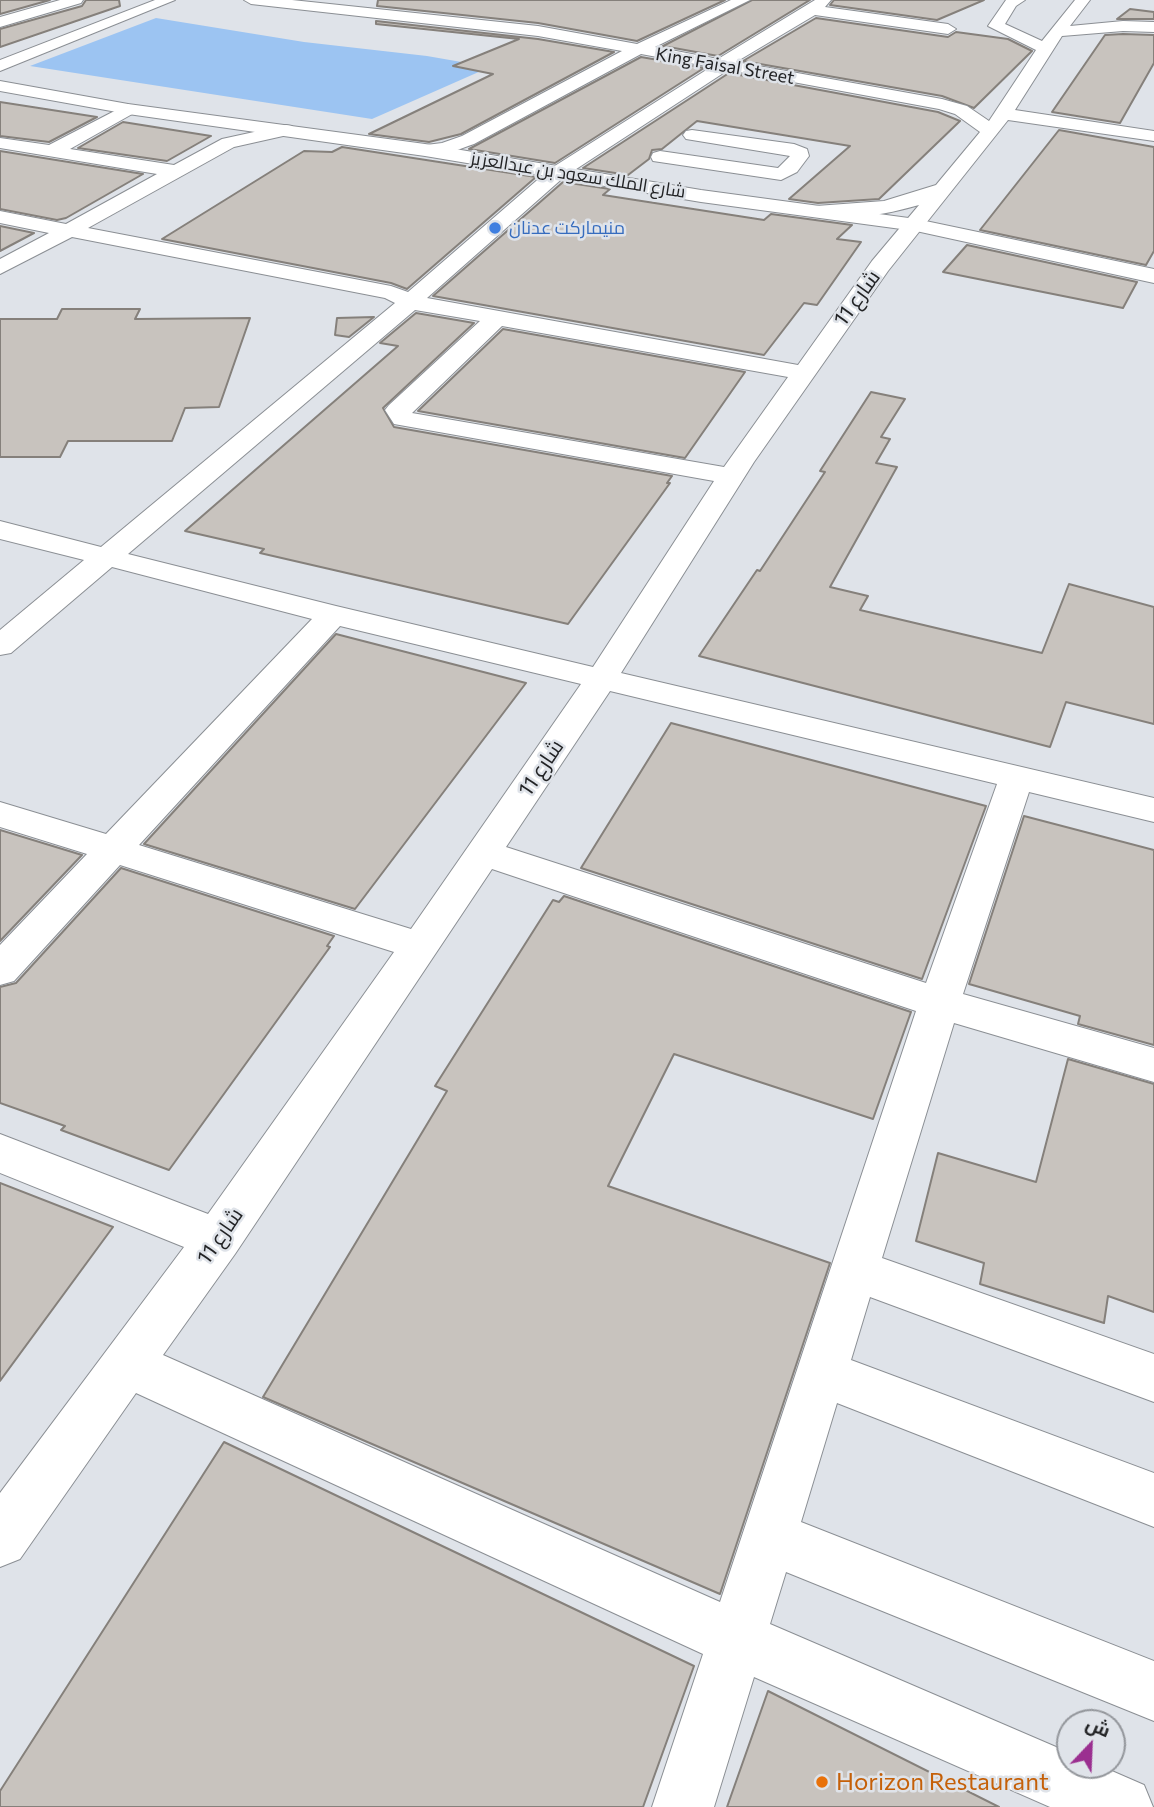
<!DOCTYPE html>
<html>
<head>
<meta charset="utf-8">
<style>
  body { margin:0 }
  #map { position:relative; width:1154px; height:1807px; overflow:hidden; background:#dfe3e9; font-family:Commissioner,Cairo,sans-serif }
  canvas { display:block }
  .north { position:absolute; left:1056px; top:1709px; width:70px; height:70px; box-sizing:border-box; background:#dfe3e9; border:2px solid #93969b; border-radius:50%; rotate:23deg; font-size:19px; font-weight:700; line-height:28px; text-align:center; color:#222325 }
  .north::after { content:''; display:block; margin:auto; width:24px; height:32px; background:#9b2f90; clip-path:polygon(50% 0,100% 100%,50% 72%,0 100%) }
</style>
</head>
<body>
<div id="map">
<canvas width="1154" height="1807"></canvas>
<div class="north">ش</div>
</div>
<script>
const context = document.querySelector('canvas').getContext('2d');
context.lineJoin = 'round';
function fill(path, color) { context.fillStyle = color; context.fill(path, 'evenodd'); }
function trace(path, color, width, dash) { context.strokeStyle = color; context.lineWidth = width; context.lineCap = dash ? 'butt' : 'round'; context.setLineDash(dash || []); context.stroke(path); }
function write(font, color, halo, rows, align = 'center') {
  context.font = font + ' Commissioner,Cairo,sans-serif'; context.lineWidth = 5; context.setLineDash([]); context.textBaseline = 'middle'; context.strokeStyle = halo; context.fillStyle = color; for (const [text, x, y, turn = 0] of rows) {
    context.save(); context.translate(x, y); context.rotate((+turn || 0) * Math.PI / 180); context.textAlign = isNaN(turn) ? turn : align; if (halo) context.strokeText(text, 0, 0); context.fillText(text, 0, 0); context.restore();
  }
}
const green = new Path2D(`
  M156,18l148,24 123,14 63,11 -118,52 -342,-53z`);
const building = new Path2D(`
  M0,0h50l-50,14z
  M86,0h33l1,6 -120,41v-18l82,-23z
  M378,0h347l-88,41 -99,-18 -161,-17z
  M752,0h58l-92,56 -55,-10z
  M834,0h150l-47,20 -107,-15z
  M1130,9l24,3v7h-37z
  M816,18l132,19 8,-5 52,7 24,12 -58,57 -32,-12 -199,-35z
  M376,21l162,18 76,13 -153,82 -32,8 -60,-8 124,-60 -40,-8 66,-27 -143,-15z
  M1123,34l31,1v28l-34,60 -68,-11 53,-77z
  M641,57l63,11 -149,95 -86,-14z
  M729,73l209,39 22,9 -81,78 -61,4 -29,-4 61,-53 -153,-25 -35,28 -10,1 -3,9 -21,16 -45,-7z
  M0,102l97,15 -48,25 -49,-6z
  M123,122l88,14 -44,25 -89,-13z
  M1059,130l95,17v104l-8,14 -166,-35z
  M342,147l194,30 -129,112 -16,-6 -229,-44 142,-88 28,1z
  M0,151l143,23 -77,44 -9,2 -57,-11z
  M563,182l47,7 -7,6 161,25 7,-6 81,11 -15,14 24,3 -44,63 -13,-2 -40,52 -331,-59z
  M0,226l34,7 -34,18z
  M967,245l170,37 -14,26 -180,-36z
  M62,309h78l-5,10 115,-1 -31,89 -34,1 -13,33h-104l-8,16h-60v-138h57z
  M416,313l58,10 -91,85 11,19 278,49 -5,7h3l-102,141 -308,-71 4,-4 -79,-18 213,-185 -18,-3z
  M374,317l-25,20 -14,-2 2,-17z
  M503,329l242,43 -60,86 -267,-47z
  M871,392l34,7 -24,38 9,2 -14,24 21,4 -67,120 38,9 -8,14 182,43 27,-69 85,23v117l-88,-22 -16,45 -351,-91 58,-86 3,1 65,-99 -5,-1z
  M336,634l190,49 -171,226 -211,-65z
  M671,723l315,83 -64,173 -341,-111z
  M1024,816l130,34v195l-76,-21 2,-8 -111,-32z
  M0,830l82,25 -82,86z
  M121,868l213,68 -7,10 3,1 -161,223 -108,-40 4,-4 -65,-23v-116l16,-4z
  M564,896l347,116 -38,107 -199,-65 -66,132 222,77 -110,331 -457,-197 184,-306 -12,-5 118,-186 6,2z
  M1068,1059l86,25v228l-46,-16 -4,27 -124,-39 4,-21 -68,-22 22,-88 98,29z
  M0,1183l113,44 -113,154z
  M224,1442l470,224 -51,141h-643v-16z
  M768,1691l231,116h-272z`);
const minor = new Path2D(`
  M60,0h23l-2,3 -81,24v-10z
  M155,0h20l-175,71v-11z
  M244,0h48l246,26 99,18 94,-44h19l-95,47 63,12 97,-59h16l-6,7 123,17 8,5 -8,5 -133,-19 -79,47 206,37 25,7 22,15 47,-71 -48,-24 18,-26h19l-9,6 -11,18 37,17 33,-41h15l-20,26 53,-5 31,1v10l-31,-1 -61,5 -47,74 139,21v10l-146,-21 -120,151 -134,191 -133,211 533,125v24l-125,-30 -66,202 191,54v34l-200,-59 -72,235 272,96v48l-284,-105 -19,63 303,113v54l-317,-124 -36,119 353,139v60l-368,-149 -16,52 300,129v12h28l46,20 9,22h-103l-296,-130 -40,130h-62l51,-153 -567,-261 -116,166 -20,8v-74l184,-246 -184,-74v-39l208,80 186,-262 -274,-87 -106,116 -14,4v-40l87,-91 -87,-27v-25l106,32 206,-215 -200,-52 -101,86 -11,2v-25l84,-70 -84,-21v-18l101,26 294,-244 -10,-5 -313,-61 -72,37v-15l49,-26 -49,-10v-12l66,13 91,-50 -157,-26v-10l49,7 79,-41 9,5 -3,4 -64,36 104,16 48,-26 64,-14 6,1 3,4 -3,4 -58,13 -146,81 303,58 17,6 142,-123 161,-102 -70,-13 -167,90c-17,6 -37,15 -56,10l-2,-4 2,-4 24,-3 20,-7 160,-85 -84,-15 -287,-32zM728,70l211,39 16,5 25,18 -44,53 -52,16 -68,5 -3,4 3,4c32,8 72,0 103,-9l-47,56 -74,104 -371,-67 137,-121zM415,310l65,11 -91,84 -4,5 9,14 320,57 -121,186 -257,-61 -208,-52zM502,326l286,51 -64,90 -312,-54zM340,626l241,58 -170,245 -272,-84zM610,691l387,93 -71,199 -420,-136zM492,869l424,142 -196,591 -557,-247 72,-101z
  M692,130l102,14 13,5 2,7 -12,16 -16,8 -128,-19 -2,-4 2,-4 7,-2 118,17 12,-12 -104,-17 -3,-4 3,-4z`);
const major = new Path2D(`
  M0,81l128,23 297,40 276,46 215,29 238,50v14l-238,-52 -215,-29 -276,-46 -297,-42 -128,-23z`);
const markers = [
  [495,228,7,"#3f7fe0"],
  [822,1782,7,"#e8710a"]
];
const farStreetnames = [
  ["King Faisal Street",725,66,10],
  ["شارع الملك سعود بن عبدالعزيز",578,175,9]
];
const farShopnames = [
  ["منيماركت عدنان",509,228]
];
const streetNames = [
  ["شارع 11",857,298,-54],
  ["شارع 11",541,768,-56],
  ["شارع 11",220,1236,-55]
];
const nearFoodnames = [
  ["Horizon Restaurant",836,1782]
];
fill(green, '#9cc4f2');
fill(building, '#c8c3be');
trace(building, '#85807b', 2);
trace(minor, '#8b8f94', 2);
trace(major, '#8b8f94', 2);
fill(minor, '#fff');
fill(major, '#fff');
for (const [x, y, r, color] of markers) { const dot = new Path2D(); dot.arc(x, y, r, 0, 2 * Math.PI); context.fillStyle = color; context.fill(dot); trace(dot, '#dfe3e9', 2.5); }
write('18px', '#222325', '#dfe3e9', farStreetnames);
write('18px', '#366cbe', '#dfe3e9', farShopnames, 'left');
write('21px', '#222325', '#dfe3e9', streetNames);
write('24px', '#c56008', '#dfe3e9', nearFoodnames, 'left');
</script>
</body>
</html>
